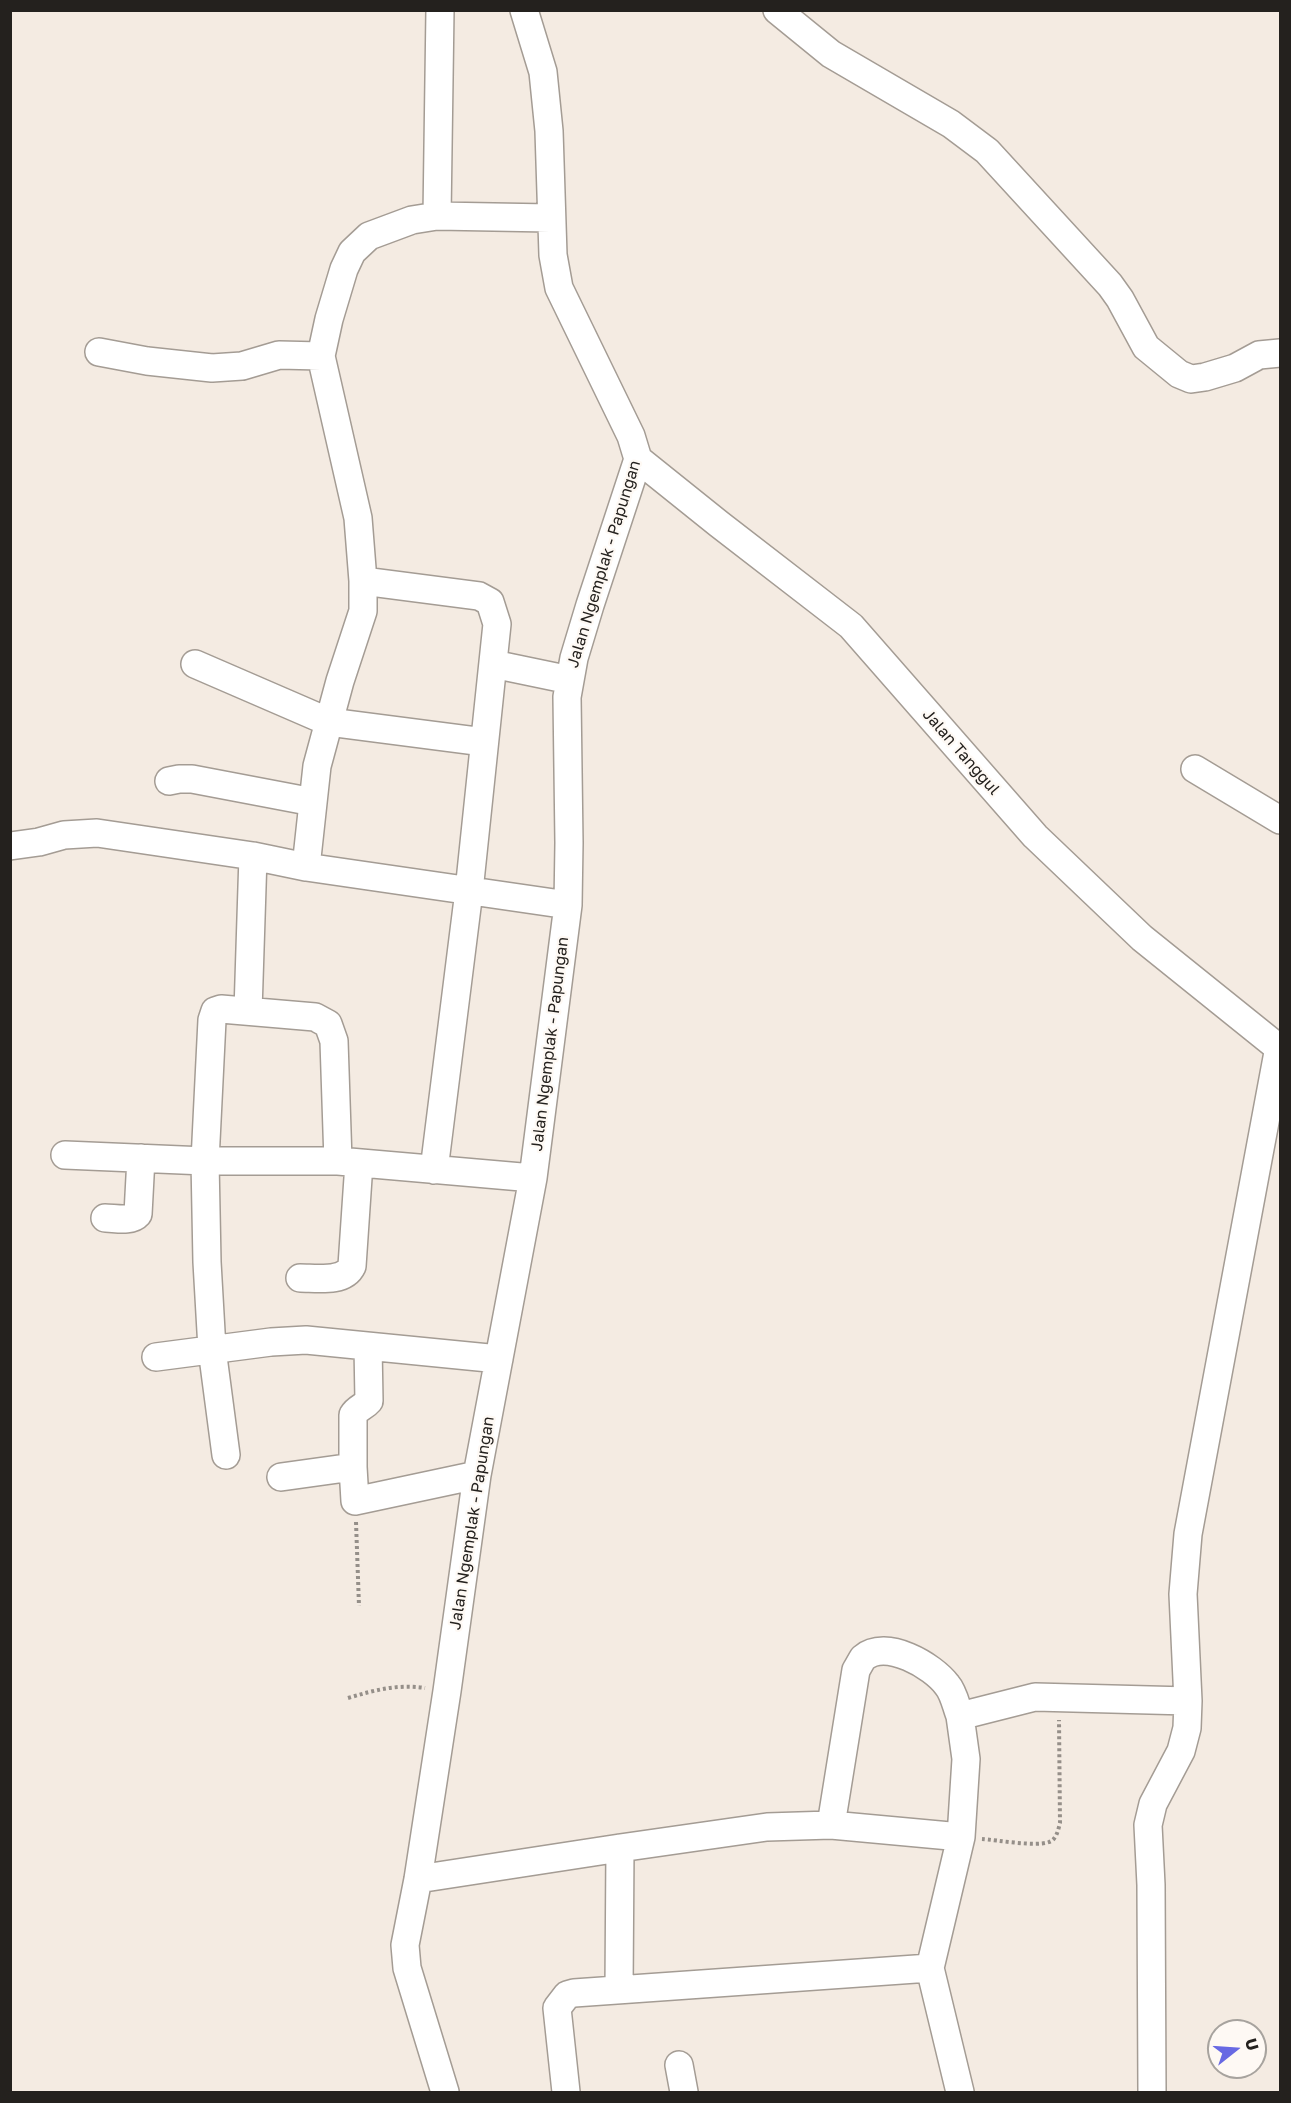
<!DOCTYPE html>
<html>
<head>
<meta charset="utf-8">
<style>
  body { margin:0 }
  #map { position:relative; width:1291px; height:2103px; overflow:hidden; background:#f4ebe2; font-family:"Golos Text",sans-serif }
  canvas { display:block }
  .frame { position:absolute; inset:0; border:12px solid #24211e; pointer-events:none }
  .north { position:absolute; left:1207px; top:2019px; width:60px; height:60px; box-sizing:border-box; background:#fef9f4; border:2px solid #a7a39e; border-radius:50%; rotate:73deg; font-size:16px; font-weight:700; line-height:24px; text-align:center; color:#24211e }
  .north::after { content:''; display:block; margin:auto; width:21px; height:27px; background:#6869e3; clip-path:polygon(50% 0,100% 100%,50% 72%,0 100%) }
</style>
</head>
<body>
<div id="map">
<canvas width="1291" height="2103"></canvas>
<div class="frame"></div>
<div class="north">U</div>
</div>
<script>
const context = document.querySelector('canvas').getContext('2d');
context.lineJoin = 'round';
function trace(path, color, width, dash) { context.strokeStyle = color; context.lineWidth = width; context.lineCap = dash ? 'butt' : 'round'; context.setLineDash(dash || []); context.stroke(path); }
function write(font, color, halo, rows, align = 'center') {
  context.font = font + ' "Golos Text",sans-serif'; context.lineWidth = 4.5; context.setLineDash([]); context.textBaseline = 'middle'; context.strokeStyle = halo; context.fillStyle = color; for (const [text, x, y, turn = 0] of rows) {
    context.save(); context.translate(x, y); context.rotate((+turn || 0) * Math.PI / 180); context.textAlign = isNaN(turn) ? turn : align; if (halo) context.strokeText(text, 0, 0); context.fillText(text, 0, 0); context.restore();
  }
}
const path = new Path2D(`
  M356,1522l3,84
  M348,1698c27,-8 49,-14 77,-10
  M982,1839c15,1 54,8 67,3 7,-2 9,-11 11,-19l-1,-103`);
const minor = new Path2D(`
  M777,10l54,44 120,70 36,27 123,134 10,14 26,48 33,27 12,5 14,-2 30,-9 24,-13 21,-2
  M437,216l3,-206
  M99,352l48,9 65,7 30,-2 37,-11 42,1
  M638,459l81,65 132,102 184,210 107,102 138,111
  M363,581l116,15 11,6 7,22 -28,267 -35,279
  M195,664l134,58 155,20
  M493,664l77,16
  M1195,769l85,51
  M169,781l10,-2h13l121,23
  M10,846l29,-4 25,-7 33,-2 156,23 53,11 262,38
  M306,867l11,-101 23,-85 23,-70v-30l-5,-63 -37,-162 8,-37 15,-50 8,-17 17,-16 43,-16 25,-4 113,2
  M248,1011l5,-155
  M65,1155l140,6h133l195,17
  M105,1218c10,0 26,4 33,-4l3,-56
  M300,1278c16,0 44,5 52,-12l7,-103
  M156,1357l115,-15 35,-2 193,19
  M226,1455l-14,-106 -5,-87 -2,-101 7,-141 3,-9 6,-2 94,8 13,7 6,17 4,120
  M353,1467v-52c4,-7 11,-8 16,-14l-1,-55
  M281,1477l72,-10 2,34 122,-26
  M831,1825l25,-155c2,-3 5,-9 7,-12 23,-20 70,8 84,27 7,8 9,21 13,31l75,-19 153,4
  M418,1879l202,-31 147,-21 64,-2 130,12 5,-78 -6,-43
  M619,1989l1,-141
  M679,2065l5,27
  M445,2092l-38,-124 -2,-23 13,-66 29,-188 30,-216 56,-297 35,-273 1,-62 -2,-146 7,-39 16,-53 48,-146 -7,-23 -72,-148 -6,-33 -4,-124 -6,-59 -19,-62
  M566,2092l-9,-84 10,-13 7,-2 356,-25
  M960,2092l-30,-124 31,-131
  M1152,2092l-1,-207 -3,-60 5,-21 28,-53 6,-23 1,-27 -5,-107 5,-60 91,-487`);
const streetNames = [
  ["Jalan Ngemplak - Papungan",604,564,-73],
  ["Jalan Tanggul",961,752,49],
  ["Jalan Ngemplak - Papungan",550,1044,-83],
  ["Jalan Ngemplak - Papungan",472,1523,-81]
];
trace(minor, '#a49c94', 30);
trace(path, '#958f89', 4, [3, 3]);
trace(minor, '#fff', 27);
write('16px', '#24211e', '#fef9f4', streetNames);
</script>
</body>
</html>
